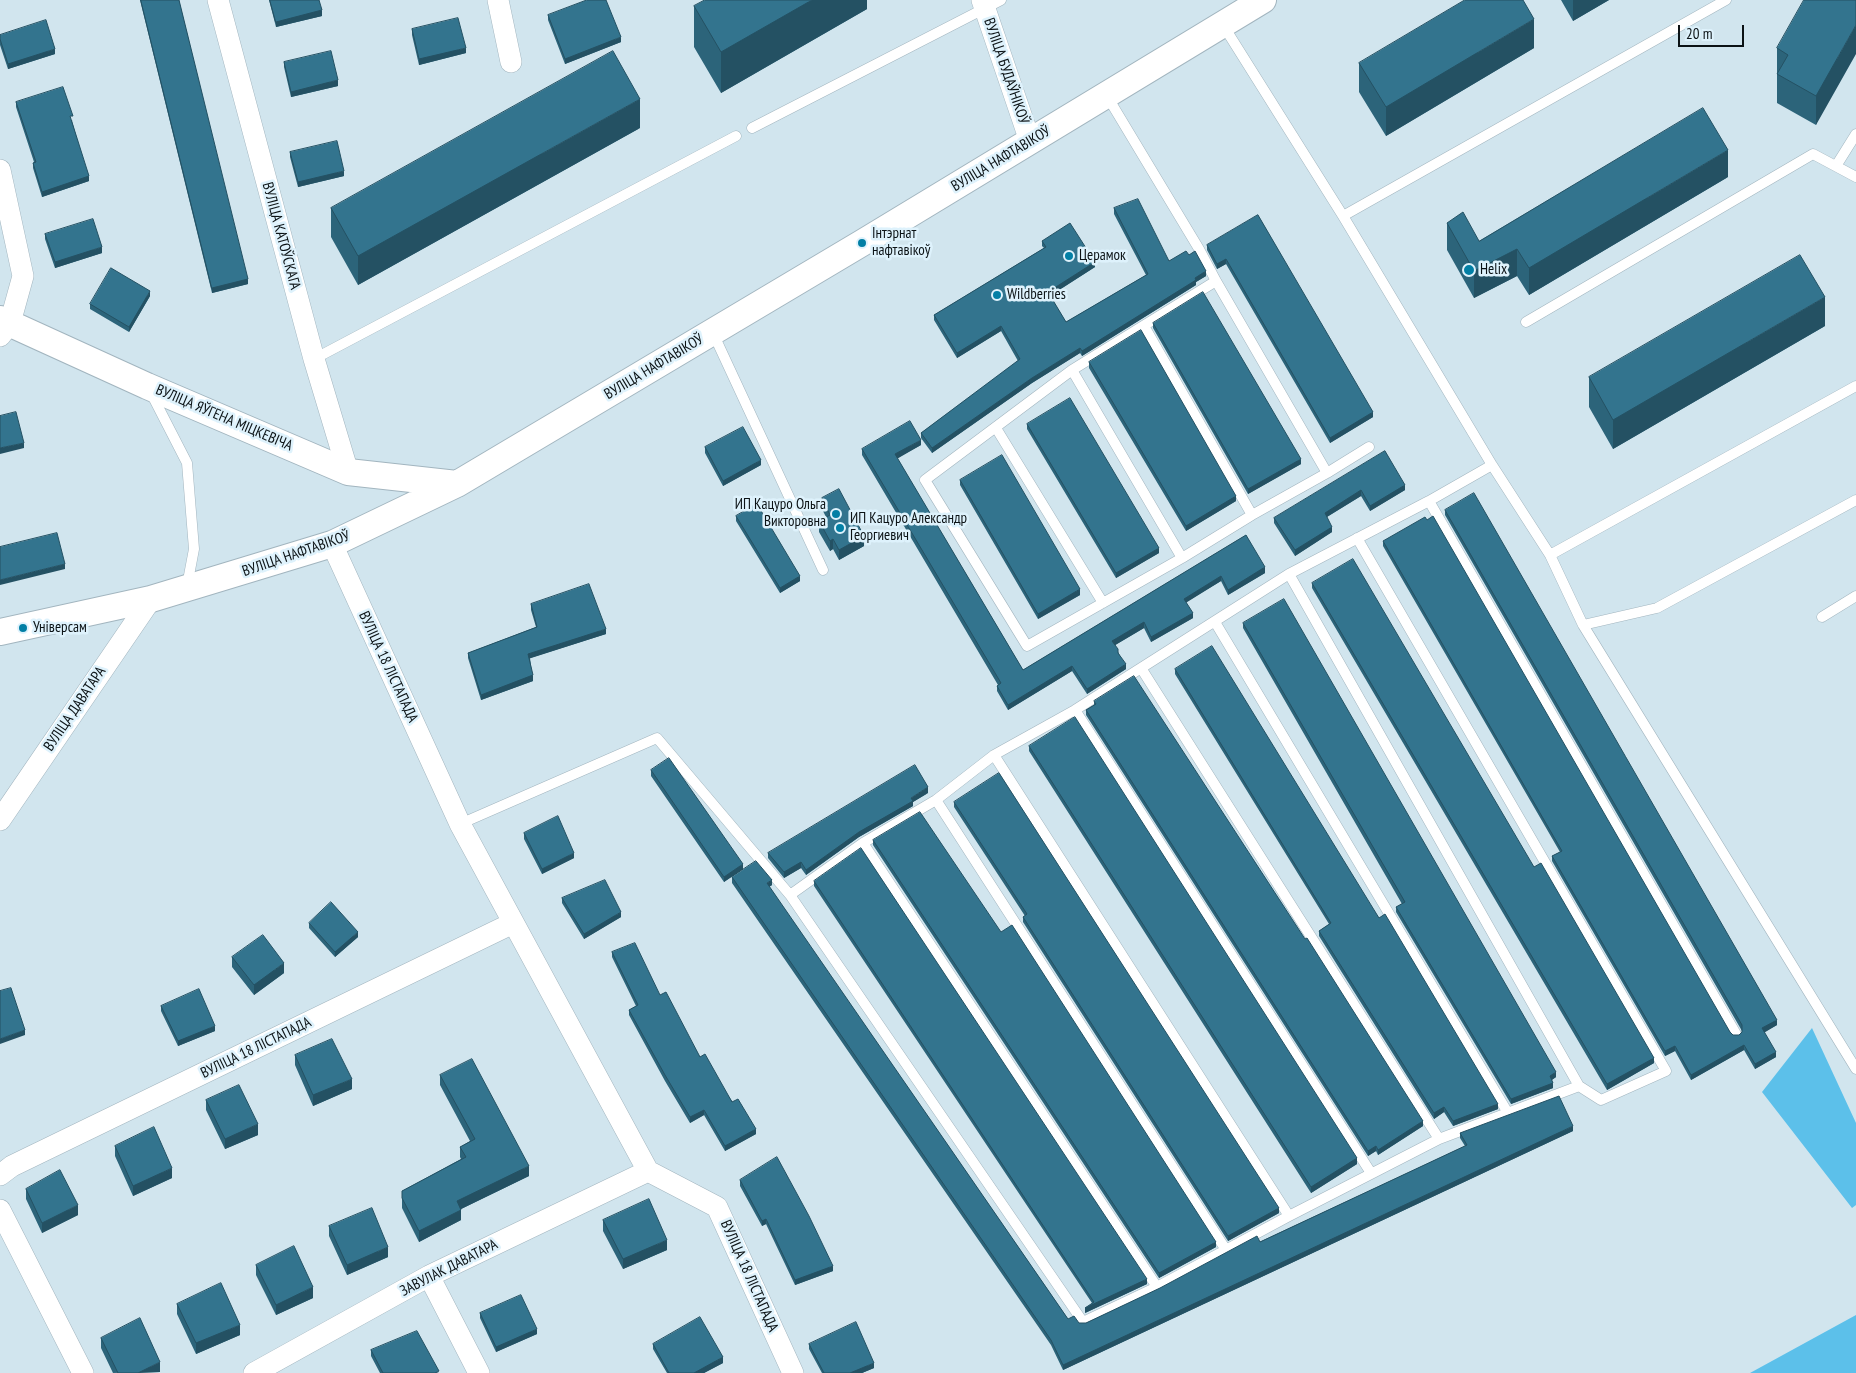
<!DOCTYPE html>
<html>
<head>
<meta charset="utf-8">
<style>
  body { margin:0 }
  #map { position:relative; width:1856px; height:1373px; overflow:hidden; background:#d1e5ee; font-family:"PT Sans Narrow",sans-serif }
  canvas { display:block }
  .scale { position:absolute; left:1678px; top:25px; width:66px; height:22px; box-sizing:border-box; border:2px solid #0b1215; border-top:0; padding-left:6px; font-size:15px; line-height:18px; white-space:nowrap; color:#0b1215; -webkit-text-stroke:4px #def2fc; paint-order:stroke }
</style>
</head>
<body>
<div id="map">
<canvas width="1856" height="1373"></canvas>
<div class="scale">20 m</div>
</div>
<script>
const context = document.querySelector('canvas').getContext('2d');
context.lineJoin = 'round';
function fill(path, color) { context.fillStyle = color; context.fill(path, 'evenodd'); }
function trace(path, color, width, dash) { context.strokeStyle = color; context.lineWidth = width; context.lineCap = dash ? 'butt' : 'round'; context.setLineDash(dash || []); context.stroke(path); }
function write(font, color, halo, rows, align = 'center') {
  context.font = font + ' "PT Sans Narrow",sans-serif'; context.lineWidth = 5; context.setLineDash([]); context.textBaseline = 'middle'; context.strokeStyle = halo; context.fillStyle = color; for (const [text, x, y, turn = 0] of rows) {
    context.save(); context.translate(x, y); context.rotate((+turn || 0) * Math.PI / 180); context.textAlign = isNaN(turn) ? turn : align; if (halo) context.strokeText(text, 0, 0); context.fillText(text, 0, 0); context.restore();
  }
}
const green = new Path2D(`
  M1812,1028l44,95v82l-4,3 -90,-116z
  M1856,1315v58h-106z`);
const service = new Path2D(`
  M1223,25l120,191 149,249 58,90 306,-169
  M1107,96l92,153 17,32 111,192 -75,42 -70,43 -155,88 -102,-166 147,-110 144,-89
  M752,128l249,-128
  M1836,166l20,-32
  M1343,216l383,-216
  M1526,322l287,-168 43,23
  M1144,326l108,189
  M713,333l110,237
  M314,359l422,-223
  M1072,370l110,188
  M151,393l36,70 7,86 -7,37
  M996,428l107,175
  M1327,473l42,-26
  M1429,501l307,533
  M1357,538l309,533 -65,29 -22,-14
  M1550,555l33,70 273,444
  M1289,574l290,512 -140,53 -150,77 -132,71 -74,35 -293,-427 73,-52 73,-43 58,-45 81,-45 214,-136 140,-73 63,-36
  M1822,617l34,-21
  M1215,622l293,491
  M1583,625l74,-17 199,-108
  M1141,668l298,471
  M1075,710l296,463
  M994,755l295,461
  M936,800l290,450
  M460,824l197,-86 133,157
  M863,843l294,444`);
const minor = new Path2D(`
  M218,0l96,359 34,113
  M498,0l13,62
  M982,0l48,141
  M0,170l23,106 -13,47 -10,13
  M332,544l128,280 188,347 69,36 76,166
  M0,820l151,-221
  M0,1175l12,-9 501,-243
  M0,1210l83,163
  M429,1276l50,97
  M254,1373l175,-97 219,-105`);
const tertiary = new Path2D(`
  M0,319l147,67 201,86 109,12
  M0,632l151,-33 181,-55 125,-60 405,-241 401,-243`);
const wall = new Path2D(`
  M140,0h39l69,284 -36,9z
  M269,0h50l3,16 -46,11z
  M867,0v9l-146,84 -27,-46v-41z
  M1561,0h48l-36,21z
  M1856,0l-40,125 -39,-22v-55z
  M548,15l73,27 -56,22 -17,-44z
  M412,29l54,24 -47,12 -7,-30z
  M0,35l55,19 -47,15 -8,-24z
  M1534,48l-148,88 -27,-44v-29z
  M284,62l54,24 -47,11 -7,-30z
  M16,102l57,19h-1l17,60 -47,16 -9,-29v-5l1,-1 -18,-55z
  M640,128l-282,157 -27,-48v-29z
  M290,152l54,24 -46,11 -8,-30z
  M1728,177l-199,118 -12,-19 -43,22 -27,-48v-27l32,18z
  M1114,208l55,53 20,-6 17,21 -10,6v3l-114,71 -2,-3 -48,30 -100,70 -11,-15v-5l97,-72 -17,-30 -44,27 -23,-38v-5l110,-67 -2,-2v-5l53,26 -45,29 16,26 80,-47 -32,-61z
  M1258,215l115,202 -43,26 -104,-179 -9,5 -10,-19v-5z
  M45,234l57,19 -47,15 -10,-29z
  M150,296l-21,36 -39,-23v-5z
  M1153,323l148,141 -53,30 -95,-166z
  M1825,326l-212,123 -24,-42v-30z
  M1089,362l147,139 -50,30 -97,-163z
  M1027,424l132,129 -43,25 -89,-149z
  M921,445l-24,13 126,212 223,-135 19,38 -37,22 -7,-14 -35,21 7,16 -42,24 -7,-14 -29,17 11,24 -39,25 -15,-23 -64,39 -11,-19v-5l1,-1 -136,-230v-6z
  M705,447l56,18 -38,21 -18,-33z
  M1385,451l20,39 -35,21 -9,-15 -34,21 5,15 -37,24 -21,-33v-5z
  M960,480l120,115 -42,24 -78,-134z
  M822,498l42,48 -25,14 -6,-11 -3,2 -11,-19v-11l7,-4 -4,-8z
  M1445,510l332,515 -13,7 12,25 -21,12 -11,-19 -53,30 -16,-29 -10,5 -113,-195v-5l8,-4 -177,-306v-5l347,491 3,3h6l3,-3v-1l-297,-516z
  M736,516l64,65 -20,12 -44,-72z
  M1312,583l222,284 120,196 -47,27 -295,-502z
  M531,604l75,30 -76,24 3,23 -52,19 -13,-42v-5l68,-26 -5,-17z
  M1243,623l313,454 -4,3 1,8 -42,16 -115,-192v-5l6,-3 -159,-276z
  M1175,669l204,249 119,191 -45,17 -9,-14 -10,7 -115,-183v-5l10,-7 -154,-250z
  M1094,701l329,425 -45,29 -2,-4 -8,5 -282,-441v-5l8,-5z
  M1029,746l328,418 -46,29 -282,-442z
  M651,770l92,99 -19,13 -73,-106z
  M928,793l-15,9v4l-54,31 -53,38 -5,-7 -17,10 -16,-20v-5z
  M954,802l325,411 -51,28 -205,-319v-5l2,-1 -71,-109z
  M524,833l50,25 -32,16 -18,-35z
  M873,840l343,407 -57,31 -286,-433z
  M732,877l40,8 -3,2 299,432 11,4h7l379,-177 -5,-8v-5l113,-2 -510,239 -12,-25 -319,-462z
  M814,881l333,403 -62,29 7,-10 -278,-417z
  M562,898l59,19 -37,22 -22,-36z
  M309,923l49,14 -23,20 -26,-29z
  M612,952l48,43 40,62 56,77 -31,17 -21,-36 -14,8 -25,-42 -36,-66v-5l7,-4 -24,-49z
  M232,957l52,16 -30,22 -22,-28z
  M161,1006l54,25 -37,15 -17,-35z
  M295,1055l57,34 -39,17 -18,-41z
  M440,1075l89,101 -68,33v11l-42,22 -17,-34v-17l59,-32 -1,-2v-10l10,-6 -30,-56z
  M206,1100l52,35 -33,14 -19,-39z
  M115,1146l57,32 -39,18 -18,-40z
  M740,1180l93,91 -38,14 -29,-61 -4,2 -22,-40z
  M26,1189l52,26 -36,18 -16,-34z
  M603,1220l64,30 -44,19 -20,-38z
  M329,1226l59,31 -41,18 -18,-39z
  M256,1265l57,33 -37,17 -20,-40z
  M177,1304l63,31 -44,19 -19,-40z
  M480,1313l57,21 -41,18 -16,-34z
  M101,1338l59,34 -47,1 -12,-25z
  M653,1344l70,19 -19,10h-37l-14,-24z
  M809,1344l65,24 -12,5h-40l-13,-24z
  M371,1350l68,23h-59l-9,-17z`);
const shadedWall = new Path2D(`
  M812,0h55v9l-146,84v-41z
  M1573,0h36l-36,21z
  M322,10v6l-46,11v-5z
  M1534,19v29l-148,88v-29z
  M1856,25v29l-40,71v-29z
  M621,37v5l-56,22v-5z
  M466,48v5l-47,12v-6z
  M55,49v5l-47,15v-5z
  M338,80v6l-47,11v-5z
  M640,99v29l-282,157v-29z
  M1728,150v27l-199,118v-27z
  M344,171v5l-46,11v-5z
  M89,176v5l-47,16v-5z
  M102,247v6l-47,15v-6z
  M1517,249v27l-43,22v-27z
  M1226,259v5l-9,5v-5z
  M1095,262v5l-47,30v-5z
  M1206,271v5l-10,6v3l-114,71v-5z
  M248,279v5l-36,9v-5z
  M150,291v5l-21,36v-5z
  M1825,297v29l-212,123v-29z
  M1001,326v5l-44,27v-5z
  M1080,348v5l-48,30 -100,70v-5l100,-70z
  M1373,412v5l-43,26v-5z
  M921,440v5l-26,15v-6z
  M24,443v5l-24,6v-6z
  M1301,459v5l-53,30v-5z
  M761,460v5l-38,21v-5z
  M1405,485v5l-35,21v-5z
  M1361,490v6l-36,22v-5z
  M1236,496v5l-50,30v-5z
  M1332,527v5l-37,24v-6z
  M864,536v10l-25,14v-10z
  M833,539v10l-3,2v-10z
  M1159,548v5l-43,25v-5z
  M65,564v5l-65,16v-5z
  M1265,567v6l-37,22v-5z
  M800,576v5l-20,12v-5z
  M1221,576v5l-37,23v-5z
  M1080,589v6l-42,24v-5z
  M1193,613v5l-42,24v-5z
  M1144,622v6l-32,19v-6z
  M606,629v5l-78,25v-5z
  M1126,664v5l-39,25v-5z
  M1072,666v5l-64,39v-5z
  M533,675v6l-52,19v-5z
  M928,787v6l-15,9v4l-54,31 -53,38v-5l53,-38 52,-34z
  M574,853v5l-32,16v-5z
  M801,862v6l-17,10v-6z
  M743,864v5l-19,13v-5z
  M772,880v5l-5,3v-5z
  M621,912v5l-37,22v-5z
  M358,932v5l-23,20v-5z
  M284,963v10l-30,22v-10z
  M1777,1020v5l-15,9v-6z
  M215,1026v5l-37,15v-5z
  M25,1030v5l-25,9v-5z
  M1744,1045v5l-53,30v-5z
  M1675,1046v5l-10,5v-5z
  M1776,1052v5l-21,12v-5z
  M1654,1058v5l-47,27v-6z
  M1556,1072v5l-6,4v-5z
  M352,1079v10l-39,17v-11z
  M1553,1083v5l-42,16v-5z
  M1498,1104v5l-45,17v-5z
  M1444,1107v5l-10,7v-6z
  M704,1110v5l-14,8v-6z
  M1423,1121v5l-45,29v-5z
  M258,1124v11l-33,14v-10z
  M1573,1126v5l-510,239v-5z
  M756,1129v5l-31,17v-5z
  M1376,1146v5l-8,5v-5z
  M1357,1158v6l-46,29v-6z
  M529,1166v10l-72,35v-10z
  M172,1168v10l-39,18v-10z
  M78,1205v10l-36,18v-10z
  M1279,1208v5l-51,28v-5z
  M461,1210v10l-42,22v-11z
  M766,1219v5l-4,2v-5z
  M667,1240v10l-44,19v-10z
  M1216,1242v5l-57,31v-5z
  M388,1247v10l-41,18v-10z
  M833,1266v5l-38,14v-5z
  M1147,1279v5l-62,29v-5z
  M313,1287v11l-37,17v-10z
  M240,1325v10l-44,19v-11z
  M537,1329v5l-41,18v-5z
  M723,1357v6l-19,10h-10z
  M160,1362v10l-22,1z
  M874,1363v5l-12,5h-12z`);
const building = new Path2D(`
  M141,0h38l69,279 -36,9z
  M270,0h49l3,10 -46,12z
  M587,0h19l15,37 -56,22 -17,-44z
  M705,0h107l-91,52 -27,-46z
  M1465,0h58l11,19 -148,88 -27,-44z
  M1804,0h52v25l-40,71 -39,-22 11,-19 -11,-7z
  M458,18l8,30 -47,11 -7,-30z
  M46,20l9,29 -47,15 -8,-25v-4z
  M331,51l7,29 -47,12 -7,-30z
  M613,51l27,48 -282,157 -27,-48z
  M63,87l10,29h-3l19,60 -47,16 -9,-29 3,-1 -20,-60z
  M1703,108l25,42 -199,118 -12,-19 -43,22 -27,-48 16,-11 16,29z
  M337,141l7,30 -46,11 -8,-30z
  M1138,199l31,62 17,-10 3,4 6,-4 11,20 -11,7 1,2 -114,71 -2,-3 -48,30 -100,70 -11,-15 99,-74 -19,-33 -44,27 -23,-38 112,-68 -4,-6 28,-18 25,39 -47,30 18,30 82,-48 -34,-66z
  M1258,215l115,197 -43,26 -104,-179 -9,5 -10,-19z
  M93,219l9,28 -47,15 -10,-28z
  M1800,255l25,42 -212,123 -24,-43z
  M111,268l39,23 -21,36 -39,-23z
  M1203,292l98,167 -53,30 -95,-166z
  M1141,330l95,166 -50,30 -97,-164z
  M1070,398l89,150 -43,25 -89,-149z
  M16,412l8,31 -24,5v-32z
  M910,421l11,19 -26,14 128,216 223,-135 19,32 -37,23 -7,-14 -37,23 9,14 -42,24 -7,-15 -32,19 6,8v4l8,11 -39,25 -15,-23 -64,39 -11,-19 4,-3 -139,-234z
  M743,427l18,33 -38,21 -18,-34z
  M1385,451l20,34 -35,21 -9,-16 -36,23 7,14 -37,23 -21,-32z
  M1002,455l78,134 -42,25 -78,-134z
  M839,489l25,47 -25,14 -6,-11 -3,2 -11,-20 11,-6 -8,-17z
  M1474,493l303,527 -15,8 14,24 -21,12 -11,-19 -53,30 -16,-29 -10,5 -113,-195 10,-5 -179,-310 42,-24 2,3 6,-4 297,516 3,3h6l3,-3v-7l-297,-515z
  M757,504l43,72 -20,12 -44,-72z
  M57,533l8,31 -65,16v-33z
  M1353,559l181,308 7,-4 113,195 -47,26 -295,-501z
  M589,584l17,45 -78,25 5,21 -52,20 -13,-42 69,-26 -6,-23z
  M1284,599l272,473 -6,4 3,7 -42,16 -115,-192 9,-5 -162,-279z
  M1212,646l167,272 6,-4 113,190 -45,17 -9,-14 -10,6 -115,-182 12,-8 -156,-254z
  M1134,676l171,263 2,-1 116,183 -45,29 -2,-4 -8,5 -282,-441 10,-6 -2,-3z
  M1075,717l282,441 -46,29 -282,-441z
  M669,758l74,106 -19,13 -73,-107z
  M915,765l13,22 -17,11 2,3 -54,31 -53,38 -5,-8 -17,10 -16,-19z
  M999,773l280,435 -51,28 -205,-319 4,-3 -73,-112z
  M920,812l81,120 11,-7 204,317 -57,31 -286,-433z
  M558,816l16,37 -32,16 -18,-36z
  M861,848l286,431 -62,29 9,-6 -280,-421z
  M756,861l16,19 -5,3 301,436 6,-3 5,7h7l74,-35 97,-52 3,6 207,-97 -7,-12 99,-37 14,30 -510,239 -12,-25 -319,-463z
  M605,880l16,32 -37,22 -22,-36z
  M331,902l27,30 -23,20 -26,-29z
  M263,935l21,28 -30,22 -22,-28z
  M635,943l25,52 6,-3 34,65 5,-3 27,48 6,-3 18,30 -31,17 -21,-36 -14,7 -25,-42 -36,-65 9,-5 -26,-53z
  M11,988l14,42 -25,9v-48z
  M199,989l16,37 -37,15 -17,-35z
  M332,1039l20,40 -39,16 -18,-40z
  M472,1059l57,107 -72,35 4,9 -42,21 -17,-33v-7l64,-34 -6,-10 15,-8 -35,-64z
  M239,1085l19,39 -33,15 -19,-39z
  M154,1127l18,41 -39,18 -18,-40z
  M777,1157l32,59 24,50 -38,14 -29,-61 -4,2 -22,-41z
  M60,1170l18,35 -36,18 -16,-34z
  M649,1199l18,41 -44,19 -20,-39z
  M372,1208l16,39 -41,18 -18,-39z
  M294,1246l19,41 -37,18 -20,-40z
  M221,1283l19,42 -44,18 -19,-39z
  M521,1295l16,34 -41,18 -16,-34z
  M700,1317l23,40 -29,16h-25l-16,-29z
  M140,1318l20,44 -22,11h-20l-17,-35z
  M856,1322l18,41 -24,10h-26l-15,-29z
  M417,1331l22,40 -4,2h-52l-12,-23z`);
const markers = [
  [862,243,5,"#027fa5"],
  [1069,256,5,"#027fa5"],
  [1469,270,6,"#027fa5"],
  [997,295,5,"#027fa5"],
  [836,514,5,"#027fa5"],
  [840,528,5,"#027fa5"],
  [23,628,5,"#027fa5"]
];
const streetNames = [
  ["ВУЛІЦА БУДАЎНІКОЎ",1006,71,71],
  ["ВУЛІЦА НАФТАВІКОЎ",1001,159,-31],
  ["ВУЛІЦА КАТОЎСКАГА",281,236,75],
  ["ВУЛІЦА НАФТАВІКОЎ",654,367,-31],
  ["ВУЛІЦА ЯЎГЕНА МІЦКЕВІЧА",224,418,23],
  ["ВУЛІЦА НАФТАВІКОЎ",296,554,-19],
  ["ВУЛІЦА 18 ЛІСТАПАДА",388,667,65],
  ["ВУЛІЦА ДАВАТАРА",75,709,-56],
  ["ВУЛІЦА 18 ЛІСТАПАДА",256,1048,-26],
  ["ЗАВУЛАК ДАВАТАРА",449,1268,-27],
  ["ВУЛІЦА 18 ЛІСТАПАДА",749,1276,66]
];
const poiNames = [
  ["Інтэрнат",872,234],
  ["нафтавікоў",872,251],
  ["Церамок",1079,256],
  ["Helix",1480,270],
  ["Wildberries",1007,295],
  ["ИП Кацуро Ольга",826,505,"right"],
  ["Викторовна",826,522,"right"],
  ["ИП Кацуро Александр",850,519],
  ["Георгиевич",850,536],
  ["Універсам",33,628]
];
fill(green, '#5cc0ea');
trace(service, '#a2b5bf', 11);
trace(minor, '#a2b5bf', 22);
trace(tertiary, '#a2b5bf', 28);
trace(service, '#fff', 10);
trace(minor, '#fff', 21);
trace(tertiary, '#fff', 26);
fill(wall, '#2c647a');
fill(shadedWall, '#245163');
fill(building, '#33748e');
trace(building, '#245163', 1);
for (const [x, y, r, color] of markers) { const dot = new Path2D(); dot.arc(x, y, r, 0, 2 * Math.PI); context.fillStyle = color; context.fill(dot); trace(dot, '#def2fc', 2); }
write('15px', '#0b1215', '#def2fc', streetNames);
write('15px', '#0b1215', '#def2fc', poiNames, 'left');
</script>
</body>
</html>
